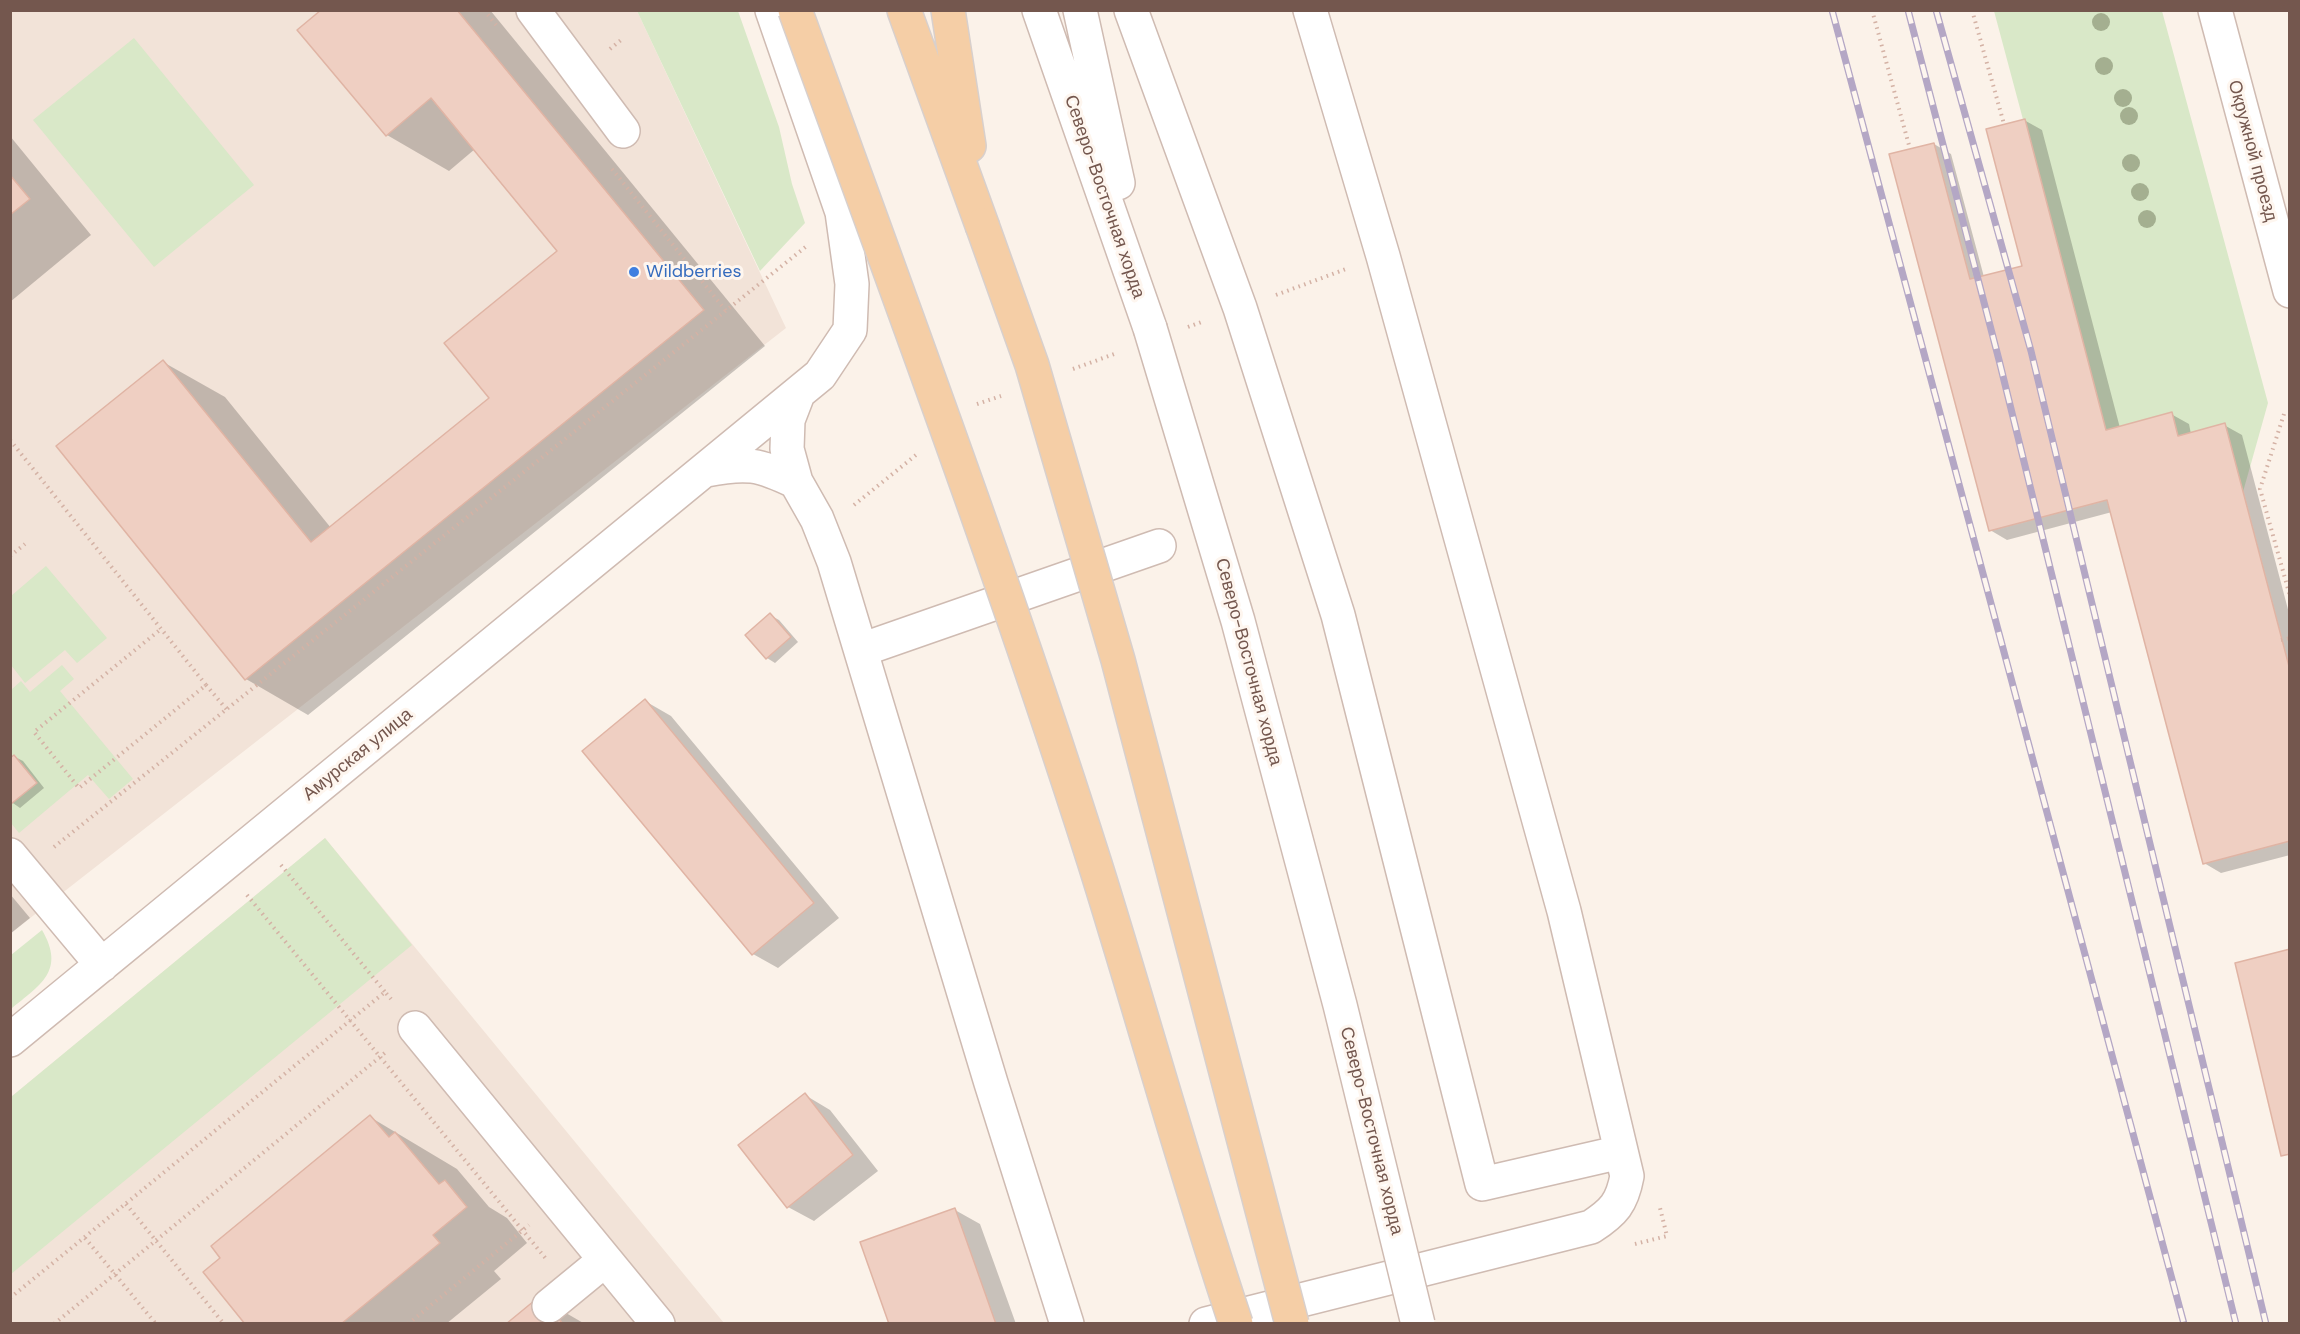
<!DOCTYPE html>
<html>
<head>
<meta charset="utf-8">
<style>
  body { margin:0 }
  #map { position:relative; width:2300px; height:1334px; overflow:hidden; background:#fbf2e9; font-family:"DM Sans",sans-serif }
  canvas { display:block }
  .frame { position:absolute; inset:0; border:12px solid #74574e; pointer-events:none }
</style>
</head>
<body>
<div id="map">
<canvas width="2300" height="1334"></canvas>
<div class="frame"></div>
</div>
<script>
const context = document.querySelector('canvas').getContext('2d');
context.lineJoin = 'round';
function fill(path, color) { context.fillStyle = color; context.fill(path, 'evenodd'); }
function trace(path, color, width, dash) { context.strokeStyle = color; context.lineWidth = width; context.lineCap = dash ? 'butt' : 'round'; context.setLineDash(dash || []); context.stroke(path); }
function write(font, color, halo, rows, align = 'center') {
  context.font = font + ' "DM Sans",sans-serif'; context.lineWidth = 6; context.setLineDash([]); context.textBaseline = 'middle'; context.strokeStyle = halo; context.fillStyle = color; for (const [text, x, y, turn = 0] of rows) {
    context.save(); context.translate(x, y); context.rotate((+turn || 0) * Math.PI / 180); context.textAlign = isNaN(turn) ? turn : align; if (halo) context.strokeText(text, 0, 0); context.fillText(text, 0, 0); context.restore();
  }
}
const residential = new Path2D(`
  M11,11h626l149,317 -775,605z
  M325,838l28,34 371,451 -713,1v-227z`);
const green = new Path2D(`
  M637,11h101l41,116 13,57 13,39 -45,48z
  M1994,11h168l106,392 -25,89 -18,-69 -47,13 -72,-6z
  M134,38l120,147 -100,82 -121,-147z
  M46,566l61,72 -30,25 -12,-13 -40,33 -14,-18v-69z
  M62,665l12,14 -14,12 73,88 -24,20 -21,-24 -69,58 -8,-10 -1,-19 27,-21 -22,-28 -4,3v-68l10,-9 9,11z
  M325,838l87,107 -401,329v-177z
  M42,930c24,41 -2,55 -31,79v-54z`);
const shadow = new Path2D(`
  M323,10h167l275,336 -457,369 -62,-36 -83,-317 62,35 106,131 160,-129 68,-148 -84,-102 -26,22 -62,-36z
  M2024,120l18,10 78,298 51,-14 18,10 2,10 33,-9 18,10 48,182v238l-69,18 -17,-10 -92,-351 -105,28 -17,-10 -56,-386 17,10 33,123 40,-10z
  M10,136l81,99 -81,67z
  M770,615l9,5 19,22 -23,21 -8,-5z
  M645,701l26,15 168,202 -61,50 -25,-14z
  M15,757l8,4 21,27 -24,20 -10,-7v-41z
  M10,894l20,24 -20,16z
  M805,1095l25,15 48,61 -64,50 -26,-14z
  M370,1117l87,52 32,38 18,11 20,25 -33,28 7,8 -55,45h-199z
  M955,1210l25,14 36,100h-125z
  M540,1298l45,26h-76z`);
const building = new Path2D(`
  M321,10h136l247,300 -459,370 -189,-234 107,-86 148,182 178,-144 -45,-55 113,-92 -126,-153 -45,38 -89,-106z
  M2025,119l81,311 66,-18 6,24 47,-13 65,247v171l-87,23 -96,-364 -118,31 -100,-377 45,-11 36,136 52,-13 -36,-137z
  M10,175l20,24 -20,16z
  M770,613l21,24 -25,22 -21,-24z
  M645,699l169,204 -62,52 -170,-204z
  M14,755l23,28 -26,21 -1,-46z
  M2290,949v205l-9,2 -46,-193z
  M805,1093l48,62 -66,53 -49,-63z
  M370,1115l19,22 6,-5 44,52 6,-4 22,27 -34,28 7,8 -99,81h-96l-42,-52 17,-14 -9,-12z
  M955,1208l41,116h-107l-29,-82z
  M540,1296l23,28h-57z`);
const path = new Path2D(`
  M484,10l12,15
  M1872,10l38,139
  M1972,10l32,114
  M610,49l11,-9
  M612,169l114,142
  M1276,295l70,-26
  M1188,327l16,-6
  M1073,369l44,-16
  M977,404l24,-8
  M2284,414l-24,75 30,107
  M10,440l196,245 -127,103 -45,-56 127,-103
  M854,505l62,-50
  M10,556l15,-12
  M2281,640l9,-2
  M206,685l22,26
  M54,847l754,-602
  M281,865l104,127
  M247,895l300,365
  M126,1204l98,120
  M85,1238l71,86
  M1635,1244l32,-8 -7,-28
  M10,1298l375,-306 6,7
  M54,1324l332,-272
  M408,1324l121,-99`);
const minor = new Path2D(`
  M533,10l90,121
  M1039,10l111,318
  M1080,10l38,173
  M1131,10l109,298 98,307 144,569 139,-32
  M2215,10l75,281
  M798,394l-10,26 -1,29 9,33 21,37 17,43 157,521 76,241
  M706,470c41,-8 53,-6 90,12
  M861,650l298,-104
  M10,855l92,110
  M415,1028l243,296
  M10,1040l810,-665 30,-45 2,-46 -10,-72 -70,-202
  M549,1306l56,-46
  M1206,1324l385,-97c23,-15 31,-24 36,-51l-63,-265 -181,-655 -73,-246`);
const major = new Path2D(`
  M904,10l78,215
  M948,10l21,136`);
const rail = new Path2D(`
  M1832,10l352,1314
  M1908,10l91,350 237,964
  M1936,10l95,341 235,973`);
const minorBridge = new Path2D(`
  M1150,328l88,293 102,384 78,319`);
const majorBridge = new Path2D(`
  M795,10c103,284 209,567 300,854 48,153 90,308 141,460
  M982,225l50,140 86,295 174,664`);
const trees = [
  [2101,22],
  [2104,66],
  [2123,98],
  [2129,116],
  [2131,163],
  [2140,192],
  [2147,219]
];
const markers = [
  [634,272,6,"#3f7fe0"]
];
const streetNames = [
  ["Окружной проезд",2252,151,75],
  ["Северо-Восточная хорда",1104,197,71],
  ["Северо-Восточная хорда",1248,662,75],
  ["Амурская улица",358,755,-39],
  ["Северо-Восточная хорда",1371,1131,76]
];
const shopNames = [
  ["Wildberries",646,272]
];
fill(residential, '#f2e3d8');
fill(green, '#d9e8c8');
fill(shadow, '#0003');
fill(building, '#efcfc2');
trace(building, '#e0b4a4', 1.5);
trace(minor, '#cfbbb2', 36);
trace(major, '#d8d0cd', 36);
trace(path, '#d4b2a5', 4, [1.5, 4.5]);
trace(minor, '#fff', 33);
trace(major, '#f5cea6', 33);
trace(rail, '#b4a7c5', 7);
trace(rail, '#fef6ef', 4.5, [14]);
trace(minorBridge, '#cfbbb2', 36, []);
trace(majorBridge, '#d8d0cd', 36, []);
trace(minorBridge, '#fff', 33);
trace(majorBridge, '#f5cea6', 33);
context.fillStyle = '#a4af90';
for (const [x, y] of trees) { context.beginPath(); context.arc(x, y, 9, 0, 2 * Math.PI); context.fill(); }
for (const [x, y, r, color] of markers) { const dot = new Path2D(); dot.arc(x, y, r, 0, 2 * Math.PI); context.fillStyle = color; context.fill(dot); trace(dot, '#fef6ef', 2); }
write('18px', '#74574e', '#fef6ef', streetNames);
write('18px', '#366cbe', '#fef6ef', shopNames, 'left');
</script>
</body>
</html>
